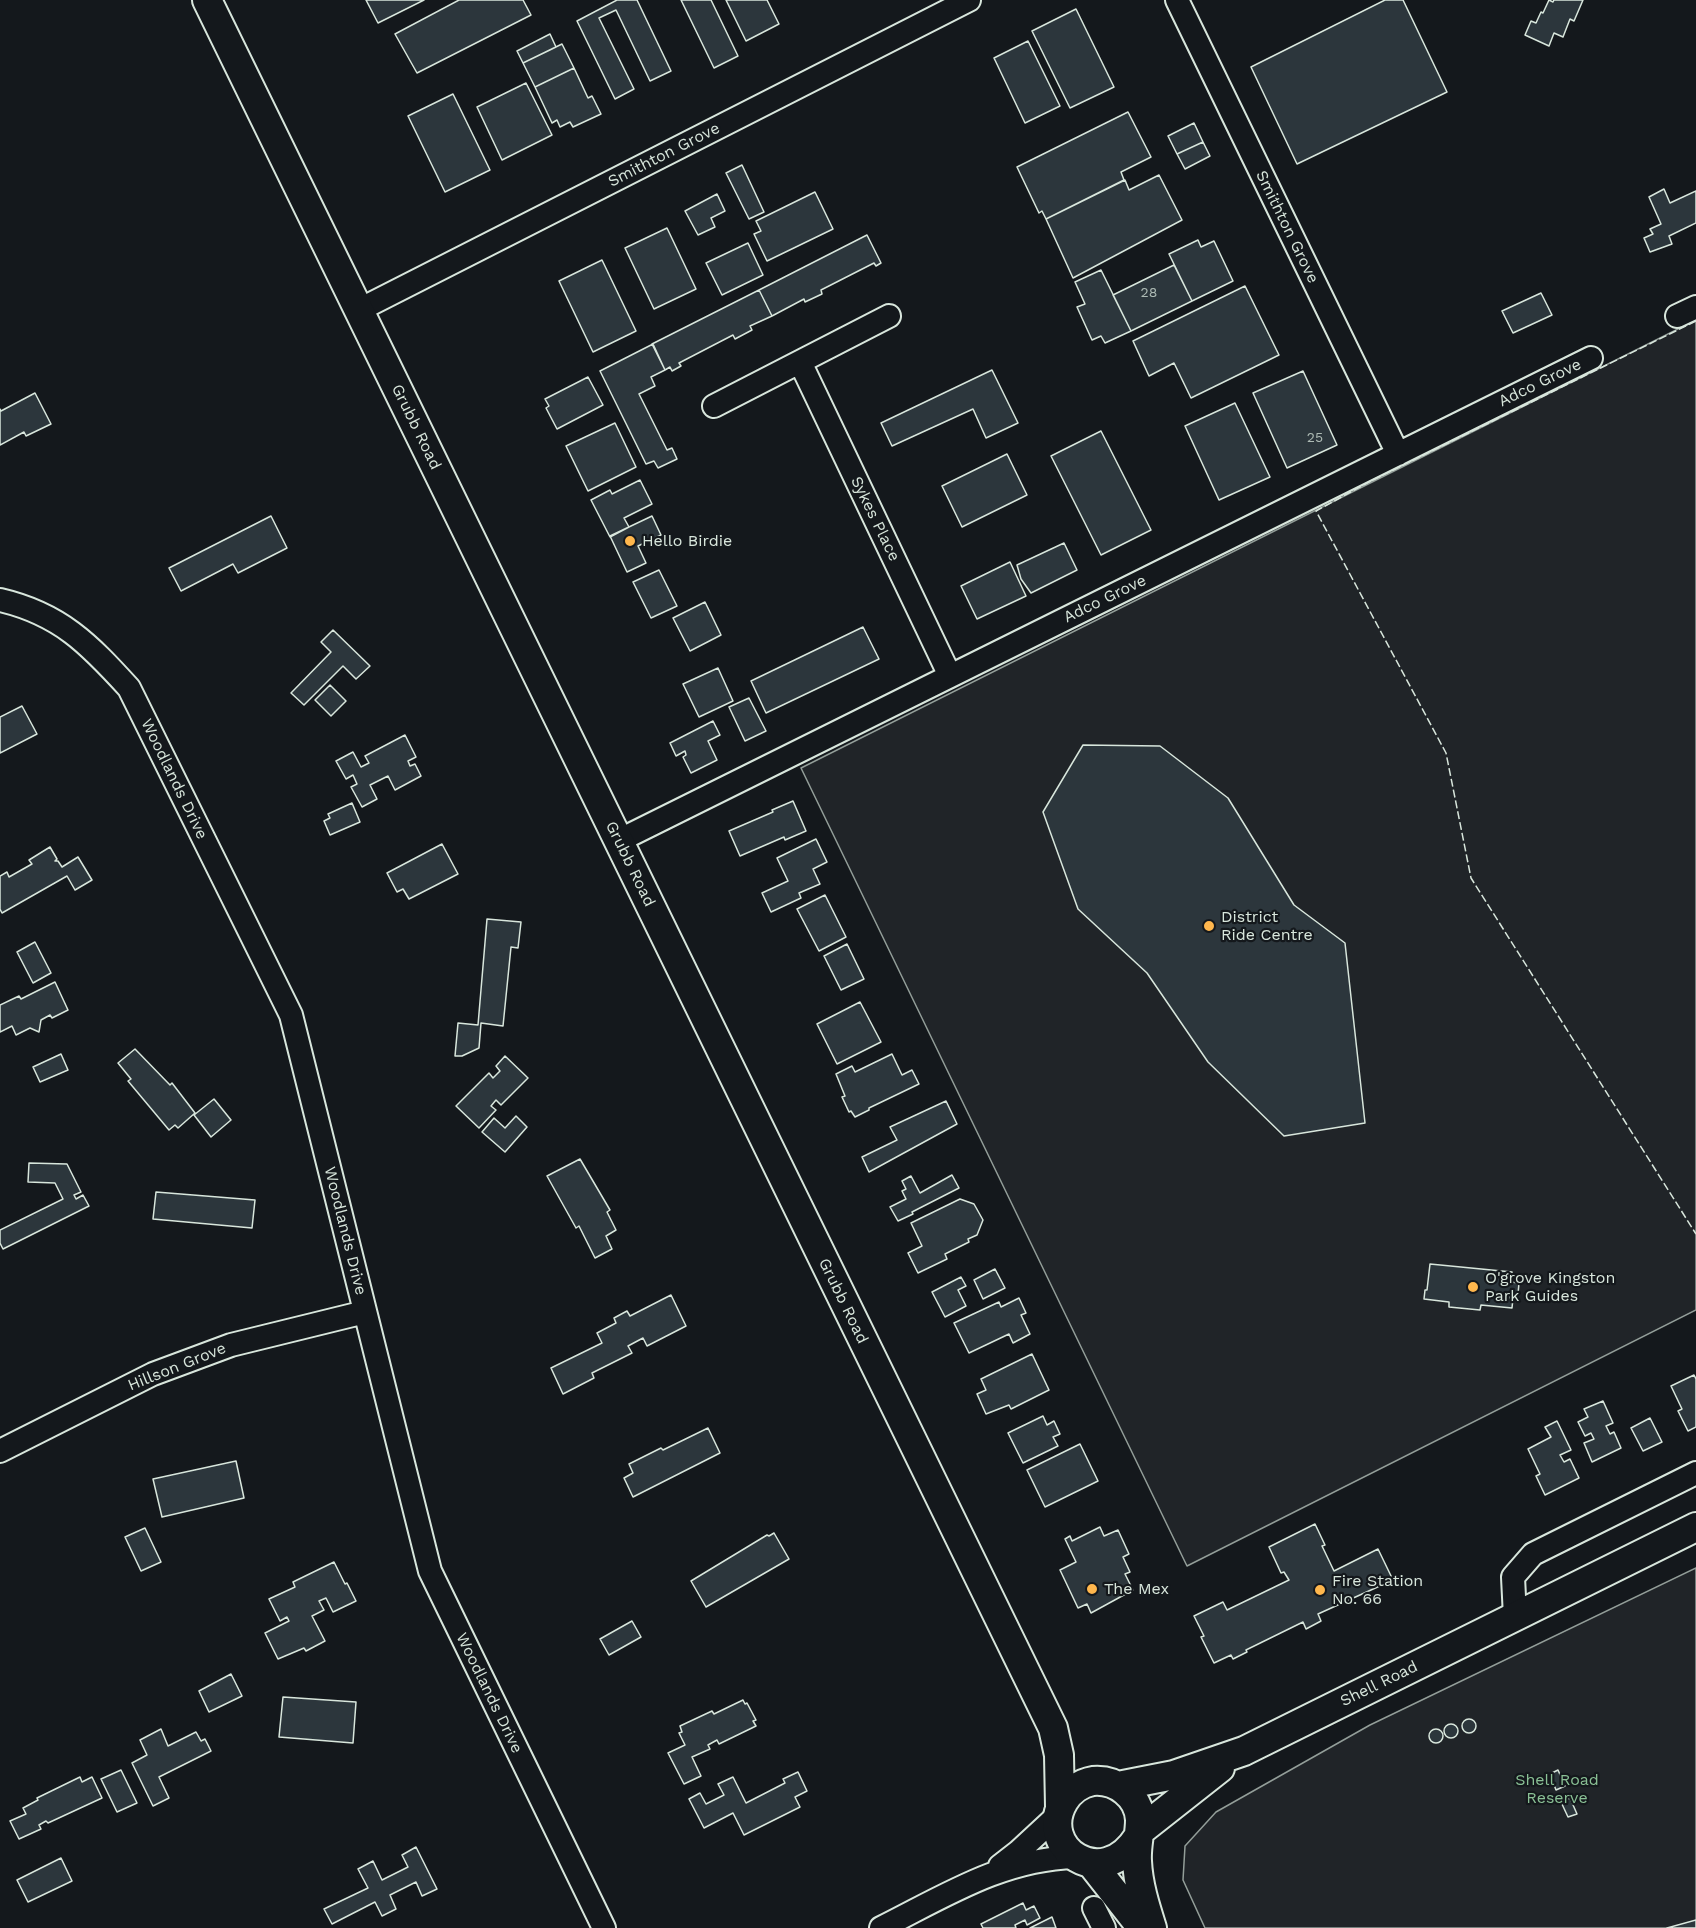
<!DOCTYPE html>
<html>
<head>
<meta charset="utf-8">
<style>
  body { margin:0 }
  canvas { display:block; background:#14181c }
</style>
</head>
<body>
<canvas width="1696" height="1928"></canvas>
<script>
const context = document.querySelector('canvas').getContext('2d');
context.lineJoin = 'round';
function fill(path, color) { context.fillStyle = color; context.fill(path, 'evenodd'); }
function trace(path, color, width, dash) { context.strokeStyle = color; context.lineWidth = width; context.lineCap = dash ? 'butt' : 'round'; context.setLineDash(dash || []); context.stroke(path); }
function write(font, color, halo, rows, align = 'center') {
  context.font = font + ' "Work Sans",sans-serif'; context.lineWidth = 4.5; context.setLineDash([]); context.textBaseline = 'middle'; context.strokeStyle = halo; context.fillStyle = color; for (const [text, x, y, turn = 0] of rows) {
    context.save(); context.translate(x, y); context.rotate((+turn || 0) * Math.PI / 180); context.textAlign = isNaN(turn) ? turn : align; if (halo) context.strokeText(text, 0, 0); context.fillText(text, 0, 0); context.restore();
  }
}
const green = new Path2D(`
  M1696,320v990l-509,256 -386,-798z
  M1696,1568v360h-491l-22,-48 2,-34 31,-34 154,-87z`);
const building = new Path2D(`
  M366,0h58l-46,23z
  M459,0h64l8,15 -114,58 -22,-39z
  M617,0h20l34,71 -21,10 -34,-71 -17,8 35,71 -19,10 -38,-78z
  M681,0h30l27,56 -24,12z
  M726,0h41l12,24 -33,17z
  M1385,0h18l44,92 -150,72 -46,-97z
  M1549,0l4,2 1,-2h29l-9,21 -4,-2 -7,18 -9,-4 -5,13 -24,-11 6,-14 5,2 5,-11 2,1z
  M1076,9l38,78 -44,21 -38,-77z
  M550,34l6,13 -33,16 -6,-12z
  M1028,41l32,65 -35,17 -31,-65z
  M562,44l12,24 -39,19 -12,-24z
  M574,68l14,30 4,-2 9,18 -28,13 -3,-5 -10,5 -3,-7 -5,3 -17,-36z
  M526,83l26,52 -50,25 -25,-53z
  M453,94l37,76 -45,22 -37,-76z
  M1128,112l23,45 -30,15 3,8 -78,39 -4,-8 -3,2 -22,-46z
  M1194,123l9,19 -26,12 -9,-18z
  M1203,142l7,14 -25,13 -8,-15z
  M742,165l22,47 -15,7 -23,-46z
  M1159,175l23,45 -109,58 -27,-59 79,-39 4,10z
  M1664,189l6,14 26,-12v32l-27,13 3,8 -22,8 -6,-14 9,-4 -3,-5 11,-5 -12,-27z
  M815,192l18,37 -66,32 -13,-27 7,-3 -5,-10z
  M717,194l8,17 -14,7 4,9 -17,8 -13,-24z
  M667,228l29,61 -42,20 -29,-61z
  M867,235l14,28 -5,3 -2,-3 -53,27 1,4 -17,8 -1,-3 -32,17 -13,-26z
  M1198,240l3,7 13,-6 19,40 -41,20 -23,-47z
  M748,243l15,32 -41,20 -16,-32z
  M602,260l34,71 -43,21 -34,-71z
  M1174,265l18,36 -61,30 -18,-36z
  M1101,270l30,61 -26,12 -4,-7 -9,4 -15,-33 8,-3 -10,-22z
  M1245,286l34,69 -88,43 -17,-35 -25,13 -16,-35z
  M759,290l13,26 -22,10 2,4 -17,9 -2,-4 -54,28 2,3 -9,5 -2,-4 -5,3 -13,-26z
  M1541,293l11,22 -39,18 -11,-22z
  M653,344l12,26 -14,7 4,9 -16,8 28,56 5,-2 5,11 -19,9 -4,-7 -8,3 -46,-93z
  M992,370l26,53 -32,15 -13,-29 -81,37 -11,-23z
  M1303,371l34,74 -50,23 -34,-75z
  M588,377l15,28 -46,24 -11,-21 3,-2 -4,-7z
  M35,393l16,31 -25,12 -2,-4 -24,13v-36l1,2z
  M1235,403l35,74 -51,23 -34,-74z
  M615,423l21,44 -48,24 -22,-45z
  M1101,431l50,99 -50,25 -50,-99z
  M1007,454l20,41 -65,32 -20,-41z
  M640,480l12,24 -28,14 5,9 -19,10 -19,-37 19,-10 2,4z
  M271,516l16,32 -49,25 -5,-9 -52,27 -12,-23z
  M652,516l9,19 -23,11 8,17 -19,9 -17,-36z
  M1064,543l13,27 -46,23 -10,-14 -4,-14z
  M1010,562l16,34 -49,23 -16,-33z
  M659,570l18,36 -26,12 -18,-36z
  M705,602l16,33 -31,16 -17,-33z
  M863,627l16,32 -113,54 -15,-32z
  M333,630l37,36 -14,13 -13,-13 -39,39 -13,-12 40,-41 -10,-10z
  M718,668l15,33 -34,16 -16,-33z
  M330,685l16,16 -15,15 -16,-16z
  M749,698l17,33 -21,10 -16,-34z
  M22,706l15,28 -37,19v-36z
  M713,721l7,14 -12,6 9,19 -26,13 -8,-16 3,-2 -1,-4 -9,5 -6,-13z
  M405,735l11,22 -8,4 2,5 5,-2 6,12 -26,14 -7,-14 -18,9 7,14 -15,8 -11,-20 6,-3 -4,-9 -7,4 -10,-18 17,-9 8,15 8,-4 -4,-7z
  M1083,745l77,1 68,52 66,107 51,38 20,180 -81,13 -76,-74 -61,-89 -69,-64 -35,-97z
  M793,801l13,30 -21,9 -1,-3 -44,19 -11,-25 44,-19 -1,-2z
  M352,803l8,19 -30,13 -6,-14 6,-3 -2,-4z
  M816,839l11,23 -14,7 7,15 -21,9 2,5 -30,14 -9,-19 26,-12 -11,-23z
  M442,844l16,30 -49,25 -6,-10 -6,3 -10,-19z
  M50,847l7,12 -2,2h3l4,6 16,-10 14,23 -17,10 -8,-14 -65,37 -2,-4v-33l7,-4 2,5 23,-13 -3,-4z
  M825,895l21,42 -27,14 -22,-42z
  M487,919l34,3 -3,26 -7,-1 -8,79 -22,-3 -2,25 -17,8h-7l3,-33 20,2z
  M35,942l16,31 -18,10 -16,-31z
  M847,944l17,35 -23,11 -17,-34z
  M55,982l13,28 -16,8 -2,-3 -9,5 -2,12 -9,-4 -14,7 -4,-9 -12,6v-27l19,-9 2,3z
  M860,1002l21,40 -44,22 -20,-40z
  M135,1049l35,36 2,-2 23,30 -17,15 -3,-3 -6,5 -41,-49 3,-2 -13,-16z
  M61,1054l7,16 -28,12 -7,-15z
  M892,1054l10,21 10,-5 7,14 -50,24v2l-14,7 -4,-6 -2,1 -7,-15 3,-1 -9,-22 16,-8 3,6z
  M505,1056l23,22 -27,27 -5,-5 -5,6 5,4 -17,18 -23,-22 33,-33 4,5 7,-7 -4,-5z
  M214,1099l17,21 -20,17 -17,-22z
  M946,1101l11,23 -88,48 -7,-15 35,-17 -7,-13z
  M516,1116l11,11 -22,25 -23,-20 12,-14 11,10z
  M580,1159l30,51 -3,2 9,18 -10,6 6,13 -17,9 -16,-32 -3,2 -29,-52z
  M29,1163l38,1 14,28 -7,3 2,4 7,-4 6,11 -86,43 -3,-6v-13l63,-31 -8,-16 -27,-1z
  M952,1175l7,13 -47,24 1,2 -15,7 -8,-14 16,-8 -4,-8 4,-2 -4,-8 9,-5 9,17z
  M156,1192l99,8 -3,28 -99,-9z
  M960,1199l14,5 9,16 -6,15 -9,4 1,3 -24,12 2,5 -29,14 -10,-20 14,-7 -11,-23z
  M1430,1264l82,8 -1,10 8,1 -1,11 -8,-1v5h3l-1,10 -31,-3 -1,5 -31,-3v-5l-25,-3 1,-9h2z
  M995,1269l10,19 -22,11 -9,-19z
  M961,1277l5,9 -8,4 8,16 -21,11 -13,-25z
  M671,1295l15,31 -39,20 -4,-8 -15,8 4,7 -40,20 2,5 -31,16 -12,-26 51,-25 -5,-10 19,-10 -2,-5 13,-7 3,5z
  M1019,1298l7,15 -5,2 9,19 -17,9 -4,-9 -40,19 -15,-30 45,-21 2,5z
  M1032,1354l17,36 -38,19 -2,-4 -23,9 -9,-20 9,-4 -5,-11z
  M1694,1375l2,4v48l-8,4 -10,-20 4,-2 -11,-23z
  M1603,1401l10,22 -7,3 4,8 4,-2 7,16 -29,14 -8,-19 10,-4 -3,-6 -6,3 -7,-14 10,-5 -4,-8z
  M1043,1416l4,9 7,-4 6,13 -7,3 5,9 -35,17 -15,-30z
  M1650,1418l12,24 -19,9 -12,-23z
  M1557,1421l14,29 -11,5 4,7 6,-3 9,19 -34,17 -9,-19 4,-2 -12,-25 23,-12 -6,-10z
  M708,1428l12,25 -87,44 -9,-19 9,-5 -4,-9 32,-16 2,2z
  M1080,1444l18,37 -53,26 -18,-37z
  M236,1461l8,37 -82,19 -9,-38z
  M1315,1524l10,21 -3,1 12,25 44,-22 15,31 -75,34 3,7 -15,8 -3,-7 -57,28 1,2 -14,7 -2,-4 -17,8 -13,-26 3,-1 -10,-20 29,-14 4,8 62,-30 -5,-8 -3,1 -12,-26z
  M1100,1527l4,9 14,-6 11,24 -6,3 7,15 -5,2 8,16 -42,23 -4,-9 -9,4 -18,-38 16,-8 -11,-23 5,-3 2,5z
  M145,1528l16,34 -20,9 -16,-34z
  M774,1533l15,26 -83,48 -15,-26 76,-46 2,1z
  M334,1562l11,22 2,-1 9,18 -23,11 -7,-14 -7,3 5,9 -12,6 13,25 -19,10 -2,-3 -26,11 -13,-26 24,-12 -2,-4 -7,4 -11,-22 26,-12 -2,-5z
  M632,1621l9,16 -32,18 -9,-16z
  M231,1674l11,22 -33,16 -10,-21z
  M283,1697l73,5 -3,41 -74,-6z
  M743,1700l2,4 2,-1 9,17 -3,1 3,5 -37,18 -2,-4 -9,5 2,4 -18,8 9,19 -17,8 -16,-31 17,-8 -6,-12 3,-1 -2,-6 32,-15 2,3z
  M1462 1726a7 7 0 1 1 14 0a7 7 0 1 1-14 0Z
  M1444 1731a7 7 0 1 1 14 0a7 7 0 1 1-14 0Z
  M161,1729l7,17 28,-14 5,9 4,-2 6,12 -52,26 10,21 -16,8 -21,-43 15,-8 -7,-15z
  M1429 1736a7 7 0 1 1 14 0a7 7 0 1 1-14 0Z
  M121,1770l16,33 -20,9 -16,-33z
  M1558,1770l7,16 -9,4 -6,-16z
  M798,1772l9,19 -12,6 5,10 -56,28 -11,-22 -29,15 -15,-29 11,-6 6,11 18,-9 -6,-11 15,-7 13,26 39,-20 -2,-4z
  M80,1777l2,5 10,-5 10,21 -54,25 -2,-2 -7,4 2,4 -22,10 -9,-18 16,-7 -3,-6 15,-8 -1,-2z
  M1570,1798l7,16 -9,3 -7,-15z
  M416,1847l21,42 -15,7 -6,-14 -26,13 6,14 -14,7 -7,-14 -43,22 -8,-15 44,-21 -10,-19 15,-8 9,19 26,-13 -6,-12z
  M61,1858l11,23 -44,21 -11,-22z
  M1023,1903l3,7 8,-4 6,12 -13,7 -2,-5 -10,5 1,3h-33l-2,-4z
  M1052,1917l4,11h-26z
  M1696,1920v8h-29z`);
const minor = new Path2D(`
  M1177,0l221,454
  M359,310l610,-310
  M1677,316l19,-9
  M800,362l150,314
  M714,406l175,-90
  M0,600c60,14 89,44 129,88l162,327 139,556 174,357
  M618,841l973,-483
  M0,1451l153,-77 78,-29 134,-33
  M1515,1617l-2,-40 20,-23 163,-81
  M1000,1866l18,-14 40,-37
  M1094,1908l10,20
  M881,1928c64,-32 121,-69 194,-71`);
const major = new Path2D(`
  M207,0l846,1728 6,27 1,52
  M1118,1786l56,-11 70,-24 452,-224
  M1140,1831l80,-63
  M1138,1837c-36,57 -102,10 -74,-36 6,-10 17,-18 29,-20 23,-2 46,15 47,39 0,14 -4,27 -3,41 1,23 8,45 15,67
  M1091,1863l51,65`);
const fence = new Path2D(`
  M1696,321l-327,161 -53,29 130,242 25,125 225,356`);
const markers = [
  [630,541,6,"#ffb74d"],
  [1209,926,6,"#ffb74d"],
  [1473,1287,6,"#ffb74d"],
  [1092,1589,6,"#ffb74d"],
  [1320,1590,6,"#ffb74d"]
];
const numberNames = [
  ["28",1149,293],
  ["25",1315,438]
];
const streetNames = [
  ["Smithton Grove",664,155,-27],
  ["Smithton Grove",1287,227,64],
  ["Adco Grove",1540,383,-26],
  ["Grubb Road",416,427,64],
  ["Sykes Place",875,519,64],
  ["Adco Grove",1105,599,-26],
  ["Woodlands Drive",174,779,64],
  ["Grubb Road",630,864,64],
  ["Woodlands Drive",345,1231,76],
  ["Grubb Road",843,1301,64],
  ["Hillson Grove",177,1367,-22],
  ["Shell Road",1379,1684,-26],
  ["Woodlands Drive",489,1693,64]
];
const poiNames = [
  ["Hello Birdie",642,541],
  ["District",1221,917],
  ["Ride Centre",1221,935],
  ["O'grove Kingston",1485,1278],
  ["Park Guides",1485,1296],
  ["Fire Station",1332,1581],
  ["No. 66",1332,1599],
  ["The Mex",1104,1589]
];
const parkNames = [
  ["Shell Road",1557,1780],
  ["Reserve",1557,1798]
];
fill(green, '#202428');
trace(green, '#939e99', 1.5);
fill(building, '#2c363c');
trace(building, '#d8e6dc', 1.5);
trace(minor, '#d8e6dc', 26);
trace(major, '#d8e6dc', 32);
trace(minor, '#14181c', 22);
trace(major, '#14181c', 28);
trace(fence, '#d8e6dc', 1.5, [8, 3]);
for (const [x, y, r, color] of markers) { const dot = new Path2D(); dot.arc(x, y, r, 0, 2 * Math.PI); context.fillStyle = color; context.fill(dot); trace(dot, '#14181c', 2); }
write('14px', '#adbab4', null, numberNames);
write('16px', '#d8e6dc', '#14181c', streetNames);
write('16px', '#d8e6dc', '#14181c', poiNames, 'left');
write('16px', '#8ac095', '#14181c', parkNames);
</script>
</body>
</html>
